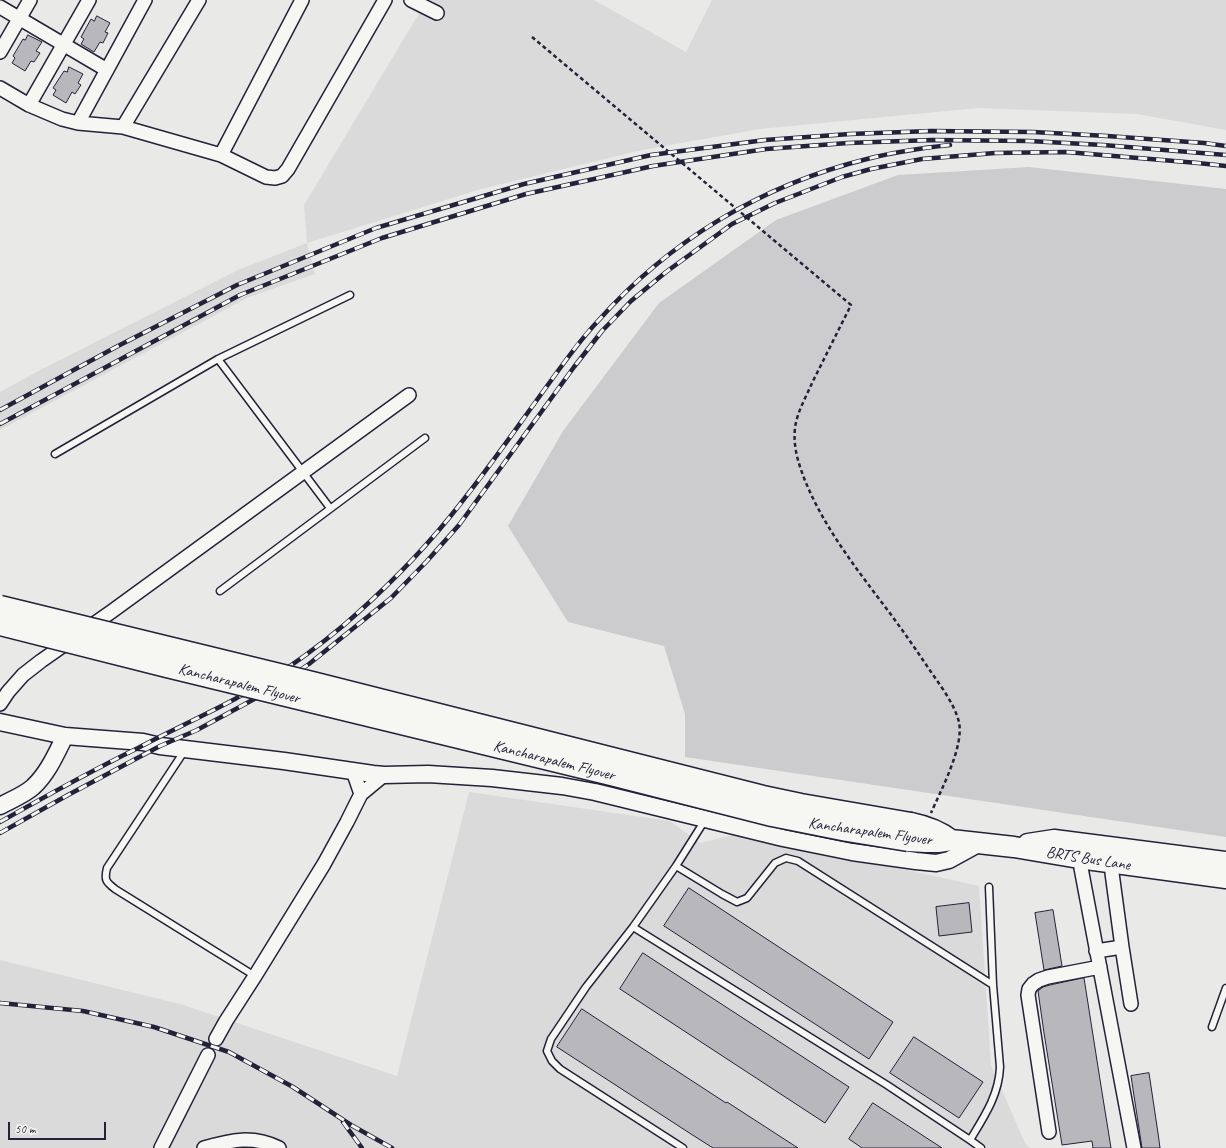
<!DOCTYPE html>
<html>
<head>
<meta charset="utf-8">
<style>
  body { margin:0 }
  #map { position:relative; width:1226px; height:1148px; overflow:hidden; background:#e9e9e7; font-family:Caveat,sans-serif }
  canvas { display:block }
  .scale { position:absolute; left:8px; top:1122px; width:98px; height:18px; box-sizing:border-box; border:2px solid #22223b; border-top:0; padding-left:5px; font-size:12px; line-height:14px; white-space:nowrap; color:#22223b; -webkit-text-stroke:3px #f6f6f2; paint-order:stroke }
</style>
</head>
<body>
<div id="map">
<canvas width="1226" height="1148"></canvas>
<div class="scale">50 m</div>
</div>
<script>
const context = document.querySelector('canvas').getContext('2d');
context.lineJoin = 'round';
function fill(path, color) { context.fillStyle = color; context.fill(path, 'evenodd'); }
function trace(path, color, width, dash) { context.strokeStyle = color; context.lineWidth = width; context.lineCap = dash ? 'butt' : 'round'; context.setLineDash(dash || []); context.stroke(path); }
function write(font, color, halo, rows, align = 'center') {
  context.font = font + ' Caveat,sans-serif'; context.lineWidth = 3; context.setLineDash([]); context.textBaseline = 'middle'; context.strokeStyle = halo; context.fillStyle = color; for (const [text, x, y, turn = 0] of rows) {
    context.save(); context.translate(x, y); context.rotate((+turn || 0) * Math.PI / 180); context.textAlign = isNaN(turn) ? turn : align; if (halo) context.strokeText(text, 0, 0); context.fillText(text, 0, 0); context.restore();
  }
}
const built = new Path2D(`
  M427,0h167l92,52 26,-52h514v130l-89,-16 -159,-6 -218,21 -118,21 -161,39 -174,54 8,31 -66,23 -249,133v-38l44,-24 194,-98 69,-27 -3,-38z
  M469,792l201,29 30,22 33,-8 98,18 148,33 12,179 34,78 5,5h-1030v-188l180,44 217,72z`);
const green = new Path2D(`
  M1029,167l197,22v648l-541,-80v-43l-21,-68 -96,-24 -60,-96 55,-95 96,-128 117,-83 122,-45z`);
const building = new Path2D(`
  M97,16l13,7 -5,9 3,1 -5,10 -3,-1 -6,10 -13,-8 3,-5 -3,-2 10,-18 3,2z
  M28,35l14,7 -6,9 4,2 -6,9 -3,-1 -6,10 -13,-8 3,-5 -2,-2 10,-17 2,1z
  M69,67l14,7 -5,9 3,2 -6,9 -3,-2 -6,11 -13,-8 3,-5 -3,-2 11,-17 3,1z
  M689,888l204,134 -24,37 -205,-133z
  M969,903l3,29 -33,4 -3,-29z
  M1053,910l9,56 -18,4 -9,-57z
  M643,953l206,134 -24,36 -205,-134z
  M1084,978l17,108 10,62h-18l-1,-7 -30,4 -18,-112 -6,-42 5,-4 7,-2z
  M582,1009l144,94 1,-1 71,46h-85l-22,-14 -134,-87z
  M914,1037l69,45 -24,36 -69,-45z
  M1149,1073l9,60 2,15h-18l-11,-72z
  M873,1103l69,45h-80l-13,-9z`);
const path = new Path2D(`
  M532,37l319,268c-13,26 -26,52 -39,78 -6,14 -15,29 -17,45 -2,18 3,34 9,50 19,48 51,89 82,130 15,20 29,40 43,61 11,16 25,34 30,53 5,25 -18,68 -28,91`);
const service = new Path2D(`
  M218,359l112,149
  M55,454l163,-95 132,-64
  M220,591l205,-153
  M185,750l-78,118c-3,12 -1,14 8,21l140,87
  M676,866l46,28 15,8 10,-4 28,-35 11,-5 12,3 195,124
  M633,927l254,158 83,55
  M1212,1027l14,-39
  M683,1148l-123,-79 -8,-8 -5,-10 4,-12 35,-52 47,-60 43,-61 29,-46
  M981,1148l-11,-8c14,-23 29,-45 30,-73l-7,-82 -4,-98`);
const minor = new Path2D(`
  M411,0l26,13
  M0,7l107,63
  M0,52l30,-52
  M0,88l29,17 33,14 16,4 45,4 98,28 45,22 9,1 7,-2 6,-7 97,-169
  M29,105l60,-105
  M78,123l67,-123
  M123,127l76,-127
  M221,155l81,-155
  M0,704l8,-12 15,-17 18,-14 70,-49 298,-217
  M353,771l8,23
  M1081,868l53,280
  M1112,873l10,74 9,57
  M1096,951l26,-4
  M216,1039l10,-18 29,-45 69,-112 23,-42 14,-28 23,-19
  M1049,1132l-21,-137 1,-6 4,-5 6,-4 9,-3 52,-10
  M161,1148l47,-93
  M204,1148c27,-8 49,-13 75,0`);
const tertiary = new Path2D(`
  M0,722l65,14 78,6 17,4 124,15 89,13 11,1 44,-1 64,4 70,8 33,6 188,46 69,14 64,9 20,2 13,-3 31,-17
  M0,806c11,-6 24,-11 33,-19 15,-14 23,-33 32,-51`);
const primary = new Path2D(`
  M911,823c15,3 27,7 40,17
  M908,841l18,1h12l13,-2 63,7 65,11 147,20
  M1028,844l26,-4 172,22`);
const rail = new Path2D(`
  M0,410l116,-63 121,-62 139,-57 148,-44 127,-29 114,-15 85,-6 81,-3 102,1 74,4 97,7 22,3
  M0,424l240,-129 142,-57 144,-44 127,-28 113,-17 82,-6 84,-3 97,1 74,4 123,10
  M0,822c46,-26 91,-51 138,-74 32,-17 65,-32 97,-49 10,-6 21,-11 31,-17 27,-17 54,-37 78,-57 38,-33 74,-69 105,-107 36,-44 68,-91 101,-136 15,-21 30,-42 48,-61 72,-81 164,-136 269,-162 27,-7 55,-11 83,-14
  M0,833l68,-38 92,-49 37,-16 74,-40 38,-26 82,-66 36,-37 32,-36 115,-158 28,-36 29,-30 35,-29 66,-48 43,-21 67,-26 29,-8 51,-10 73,-6 71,-1 132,11 28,3
  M0,1003l83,8 71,16 75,25 64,35 58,38 41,23
  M343,1122l19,26`);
const primaryBridge = new Path2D(`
  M0,606l312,76 451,114 38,8 110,19
  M0,625l167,42 444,108 161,41 75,15 61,10`);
const streetNames = [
  ["Kancharapalem Flyover",239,684,14],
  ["Kancharapalem Flyover",554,761,14],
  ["Kancharapalem Flyover",870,832,8],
  ["BRTS Bus Lane",1088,859,9]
];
fill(built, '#dadada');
fill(green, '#ccccce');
fill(building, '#b8b8bc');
trace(building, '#22223b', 1);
trace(service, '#22223b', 9);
trace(minor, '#22223b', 16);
trace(tertiary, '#22223b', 19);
trace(primary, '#22223b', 23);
trace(path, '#22223b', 2.5, [4, 3]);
trace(service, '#f6f6f2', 6);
trace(minor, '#f6f6f2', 13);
trace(tertiary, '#f6f6f2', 16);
trace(primary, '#f6f6f2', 20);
trace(rail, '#22223b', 4.5);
trace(rail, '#f6f6f2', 3, [9]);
trace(primaryBridge, '#22223b', 23, []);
trace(primaryBridge, '#f6f6f2', 20);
write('16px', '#22223b', '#f6f6f2', streetNames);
</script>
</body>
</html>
